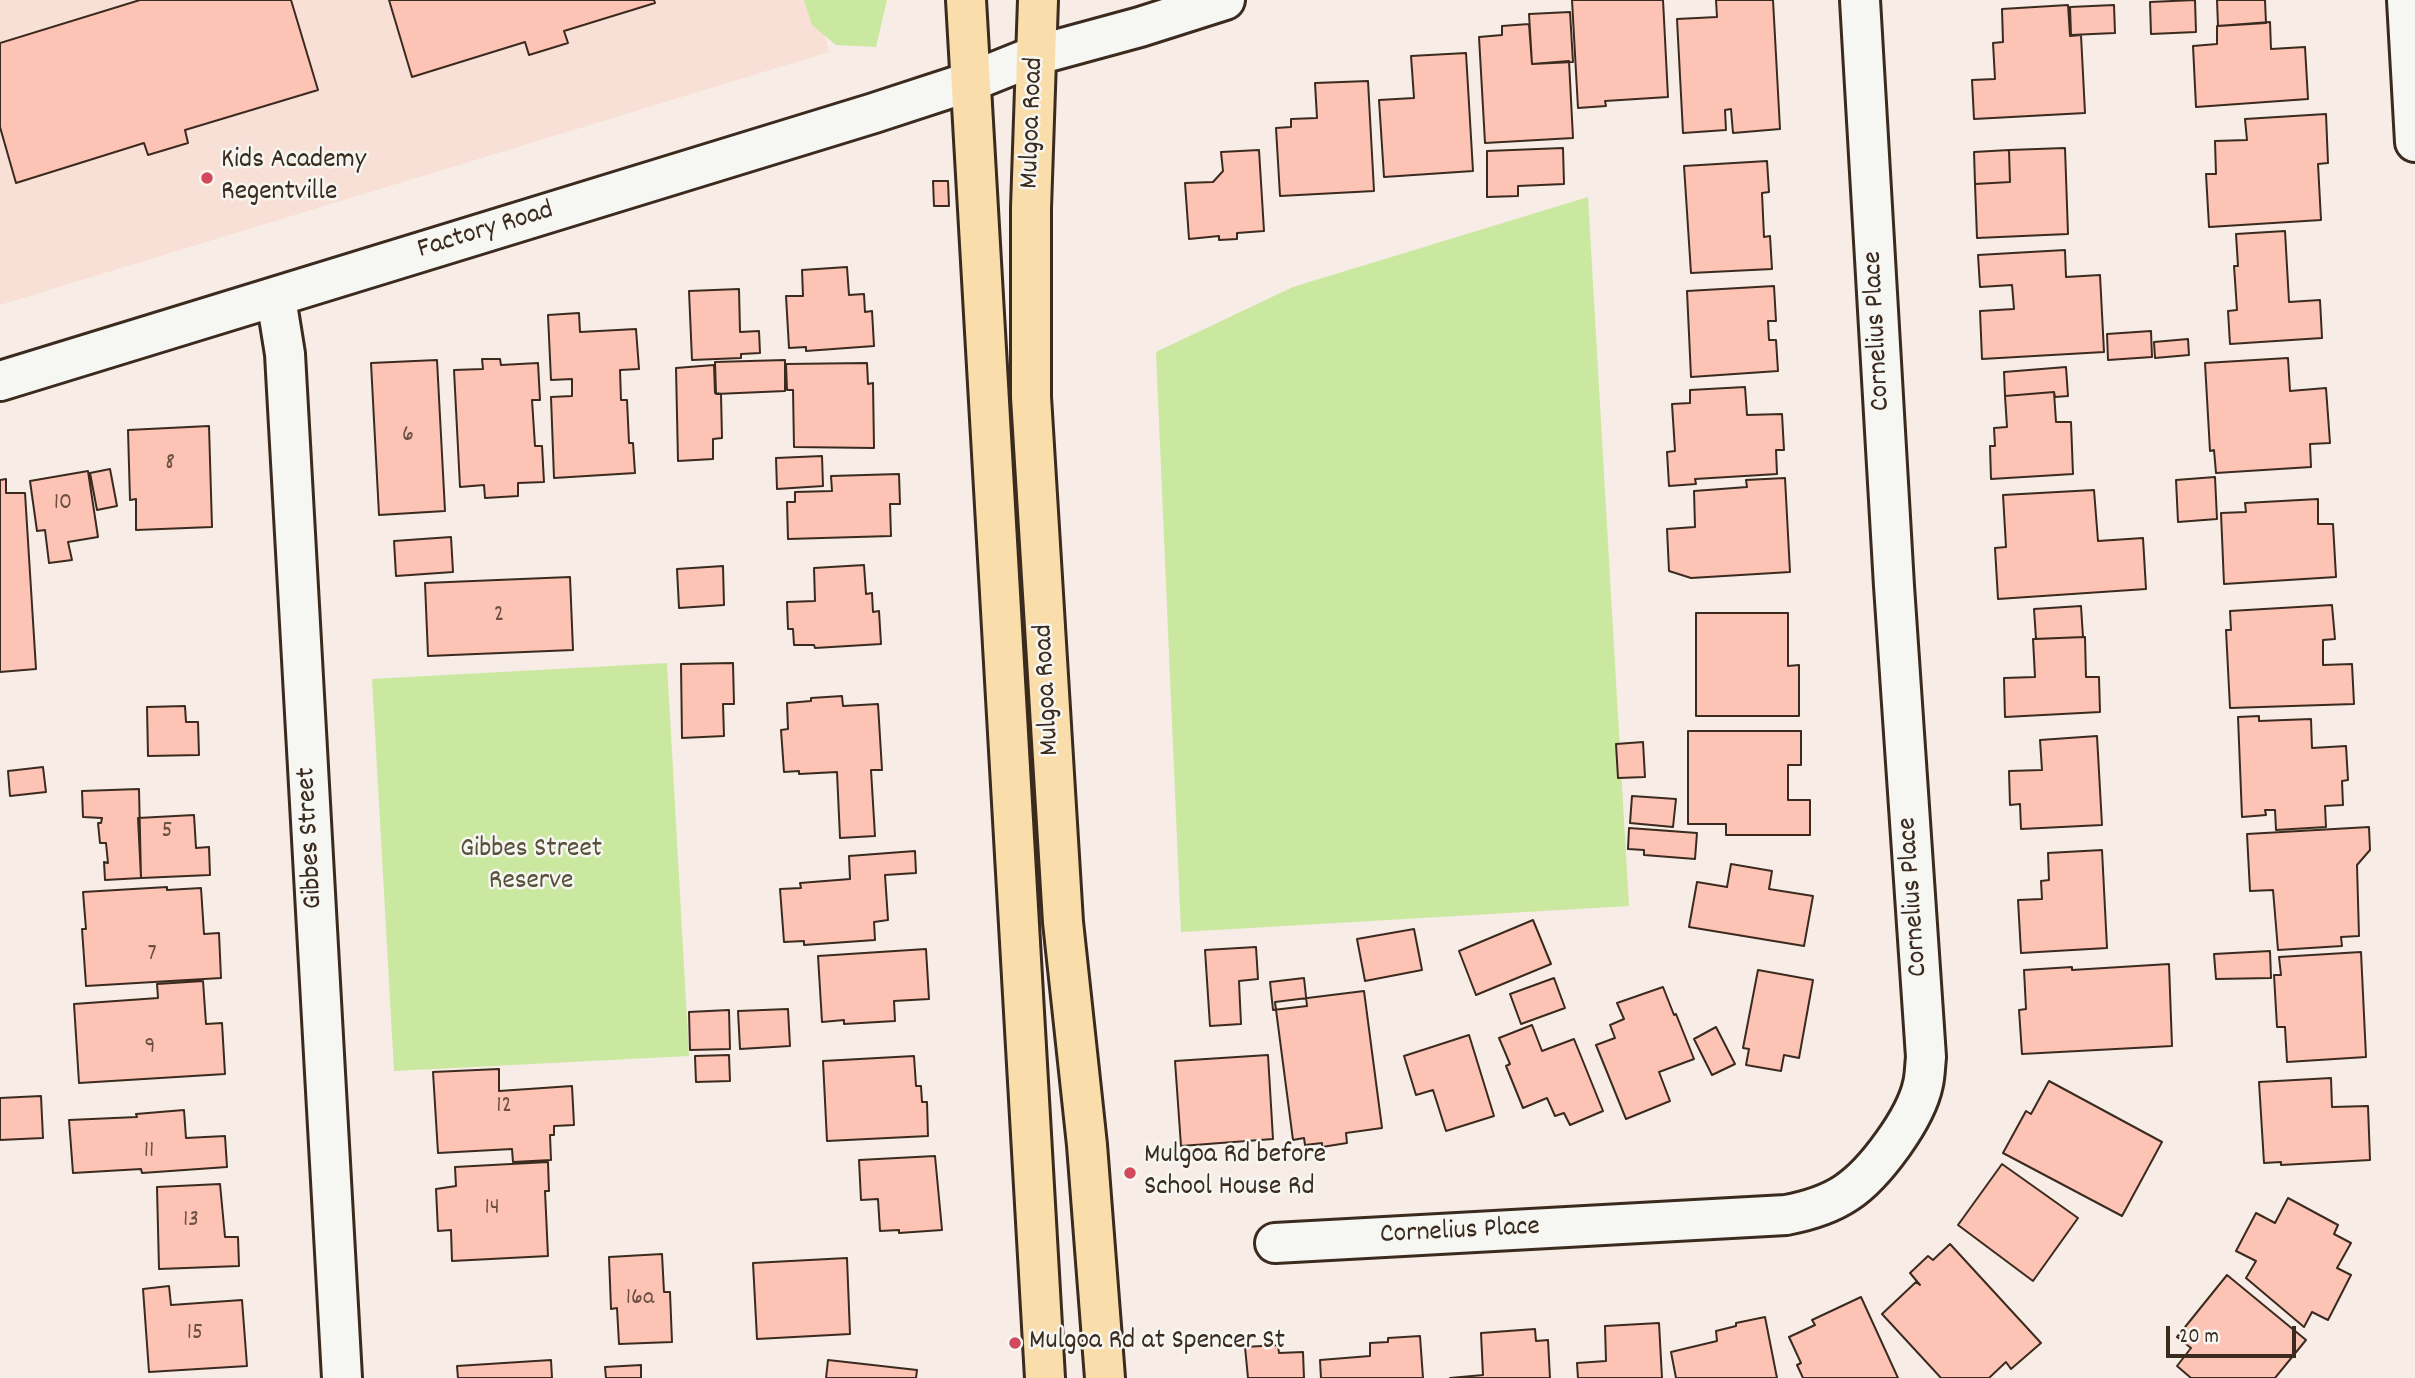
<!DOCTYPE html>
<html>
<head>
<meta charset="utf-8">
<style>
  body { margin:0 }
  #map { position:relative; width:2415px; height:1378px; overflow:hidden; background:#f7ece6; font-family:Dekko,sans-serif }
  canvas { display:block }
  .scale { position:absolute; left:2166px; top:1326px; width:130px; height:32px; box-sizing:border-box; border:4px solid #3b2a1e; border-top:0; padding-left:9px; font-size:21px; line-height:24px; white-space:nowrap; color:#3b2a1e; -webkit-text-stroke:5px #f6f6f2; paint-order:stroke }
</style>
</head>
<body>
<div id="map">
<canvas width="2415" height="1378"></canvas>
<div class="scale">20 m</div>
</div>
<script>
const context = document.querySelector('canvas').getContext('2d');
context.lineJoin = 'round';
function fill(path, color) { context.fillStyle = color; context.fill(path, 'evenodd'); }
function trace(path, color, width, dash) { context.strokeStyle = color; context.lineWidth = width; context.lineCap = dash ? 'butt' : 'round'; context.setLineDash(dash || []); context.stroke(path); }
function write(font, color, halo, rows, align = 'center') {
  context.font = font + ' Dekko,sans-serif'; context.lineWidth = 5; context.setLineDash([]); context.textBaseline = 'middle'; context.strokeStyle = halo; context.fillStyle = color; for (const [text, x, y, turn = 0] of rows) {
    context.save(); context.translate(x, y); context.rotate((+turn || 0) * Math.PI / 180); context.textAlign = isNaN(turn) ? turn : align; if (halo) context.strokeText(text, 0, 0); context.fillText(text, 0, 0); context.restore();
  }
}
const built = new Path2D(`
  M0,0h816l13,52 -829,253z`);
const green = new Path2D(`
  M804,0h83l-11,47 -40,-2 -24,-20z
  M1588,197l41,709 -448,26 -25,-580 137,-65z
  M667,663l22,393 -295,15 -22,-392z`);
const building = new Path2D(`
  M140,0h151l27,90 -133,40 3,13 -40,12 -4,-12 -128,40 -16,-56v-84z
  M389,0h265l1,3 -91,28 4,12 -39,12 -4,-13 -113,35z
  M1572,0h91l5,97 -63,4 1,5 -28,2z
  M1716,0h57l7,129 -47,4 -2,-24 -6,1 1,20 -43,3 -6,-114 40,-2z
  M2195,0l1,32 -45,2 -1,-32z
  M2217,0h48l1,23 -48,3z
  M2068,5l2,31 11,-1 4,78 -111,6 -2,-39 23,-1 -2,-36 10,-1 -1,-33z
  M2114,5l1,28 -44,2 -1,-28z
  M1570,12l3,50 -41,2 -3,-50z
  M2270,22l1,27 34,-2 3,52 -112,8 -3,-61 24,-2v-18z
  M1529,24l3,40 37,-3 4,77 -88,5 -6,-106 23,-2v-9z
  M1466,53l7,118 -89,6 -5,-77 35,-2 -3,-42z
  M1368,81l6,110 -94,5 -4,-68 15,-1v-8l26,-1 -2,-35z
  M2326,114l2,49 -10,1 3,56 -112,7 -3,-53h10l-1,-33 32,-1 -2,-21z
  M1563,148l1,36 -46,2v10l-31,1v-46z
  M2065,148l3,86 -91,4 -2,-54 35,-2 -1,-32z
  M1259,150l5,81 -27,2v6l-18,1v-4l-30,3 -4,-56 28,-1 10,-11 -2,-19z
  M2009,150l1,32 -35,2 -1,-32z
  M1767,161l2,31 -7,1 2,44 6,-1 2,33 -81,4 -7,-107z
  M933,181h15l1,25h-15z
  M2285,231l4,71 31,-2 2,38 -92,6 -2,-33 9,-1 -3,-44h4l-2,-32z
  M2065,250l1,27 34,-2 4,77 -122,7 -2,-48 34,-2 -2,-24 -32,2 -2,-32z
  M847,267l2,28 15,-1 1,18 7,-1 2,35 -68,5v-4l-17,1 -3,-52h17l-1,-26z
  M1774,286l2,35h-8l1,19h7l2,31 -87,6 -4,-86z
  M739,289l1,43 19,-1 1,22 -19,1v4l-49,2 -3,-69z
  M579,313l1,19 56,-3 3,40 -19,1 1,30h6l2,43h4l2,30 -81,5 -3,-81 21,-1v-17l-21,1 -3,-65z
  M2151,331l1,26 -44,3 -1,-26z
  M2188,339l1,16 -34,3 -1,-16z
  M2288,358l2,33 36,-3 4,55 -20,1 1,23 -95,6 -2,-23 -4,1 -5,-88z
  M482,359h18l1,6 37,-2 2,37h-8l3,46h7l2,36 -26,1v13l-33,2 -1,-13 -24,2 -6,-117 29,-1z
  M437,360l8,151 -66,4 -8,-152z
  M785,360v31l-69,3 -1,-32z
  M867,363l1,21 5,-1 1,65 -80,-1 -1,-57h-6l-1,-26z
  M714,365l1,28 6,1 1,44 -9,1v20l-35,2 -2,-93z
  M2066,367l2,29 -13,1 -1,-5 -49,4 -1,-24z
  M1745,387l2,28 35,-1 2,36h-8l1,24 -82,5 1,5 -27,2 -2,-34 8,-1 -3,-47 18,-1v-13z
  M2054,392l2,30h15l2,52 -82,5 -1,-33h5l-1,-18 13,-1 -2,-31z
  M209,426l3,101 -76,3v-31l-6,1 -2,-70z
  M822,456l1,30 -46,3 -1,-31z
  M110,469l7,37 -20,4 -7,-37z
  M88,471l10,66 -30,5 4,18 -23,3 -4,-33 -8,1 -7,-50z
  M899,474l1,30h-10l1,32 -103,3 -1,-37h8v-10l37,-1 -1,-15z
  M2215,477l2,42 -39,3 -2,-42z
  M1785,478l5,94 -99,6 -22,-7 -2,-42 28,-2 -1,-36 53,-4 -1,-7z
  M6,479v14h19l11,176 -36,3v-192z
  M2094,490l4,51 45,-3 3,51 -148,10 -3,-51 11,-1 -3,-52z
  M2318,499v25h15l3,53 -112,7 -3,-71 25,-1 -1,-9z
  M451,537l2,35 -57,4 -2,-35z
  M864,565l2,29 6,-1 1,19 6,-1 2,33 -66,4 -1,-3h-20l-1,-16h-5l-1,-27 28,-1 -1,-33z
  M723,566l1,39 -45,3 -2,-39z
  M570,577l3,73 -145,6 -3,-73z
  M2332,605l3,34 -12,1v25l29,-1 2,40 -124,4 -4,-78h5l-1,-19z
  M2081,606l2,31 -47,2 -2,-30z
  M1696,613h92v53l11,-1v51h-103z
  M2085,637l1,40h13l1,35 -95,5 -1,-39 31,-1 -2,-38z
  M733,663l1,41h-11l1,32 -42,2 -1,-74z
  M842,696l1,10 35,-2 4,66h-11l4,66 -35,2 -3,-66 -38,2v-3l-15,1 -3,-42 7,-1 -1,-26 24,-2v-3z
  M185,706l1,16h12l1,33 -51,1 -1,-49z
  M2259,716v5l52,-2 1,29 34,-2 2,34 -6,1 1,24 -18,1 1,21 -50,3 -1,-20h-10l1,5 -24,2 -4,-100z
  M1688,731h113v34h-13v35h22v35h-84v-11h-38z
  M2097,736l5,89 -81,4 -1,-25 -10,1 -1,-34 33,-1 -2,-30z
  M1643,742l2,35 -27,1 -2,-34z
  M43,767l3,25 -36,4 -2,-25z
  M139,789l2,89 -36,2 -1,-18 4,1 -2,-20h-6l-2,-20h3l1,-5 -19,-1 -1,-26z
  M1632,796l44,3 -3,28 -43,-4z
  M194,815l2,33 13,-1 1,28 -69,3 -3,-60z
  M2369,827l1,23 -13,15 2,71 -18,1 1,9 -64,4 -5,-60 -23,1 -3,-57z
  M1629,828l68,5 -2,26 -51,-4v-5l-16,-1z
  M2102,850l5,98 -86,5 -3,-53 24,-1 -1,-18 8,-1 -1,-27z
  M915,851l1,22 -31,2 3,45 -14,2 1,18 -71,5v-4l-20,1 -4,-53 21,-1 -1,-5 50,-4 -1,-23z
  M1731,864l41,7 -3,18 44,7 -9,50 -115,-19 8,-45 30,5z
  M167,887v3l34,-2 3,46 15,-1 2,45 -135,8 -4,-57h4l-3,-37z
  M1533,920l18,44 -75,31 -17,-44z
  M1414,929l8,41 -57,11 -8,-42z
  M1256,947l2,32 -19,2 2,43 -31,2 -5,-76z
  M926,949l3,50 -35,2 1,20 -51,3v-4l-22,2 -4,-66z
  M2270,951l1,27 -55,1 -2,-25z
  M2361,952l5,105 -79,5 -2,-35h-8l-3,-52h7l-2,-18z
  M2169,964l3,82 -150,8 -3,-44 7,-1 -2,-39 48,-3v3z
  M1758,970l55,10 -14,78 -15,-3 -3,16 -35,-6 3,-16 -6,-1z
  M1304,978l3,28 -34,4 -3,-28z
  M1554,978l11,30 -44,16 -11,-30z
  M203,981l3,43 16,-1 3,51 -146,9 -5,-79 84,-6 -1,-14z
  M1663,987l11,28 2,-1 18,45 -35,13 11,29 -44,18 -30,-74 19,-7 -5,-13 14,-6 -7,-16z
  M1364,991l18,137 -36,5 1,10 -25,4v-4l-17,2 -1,-7 -11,2 -18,-138z
  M788,1009l2,37 -50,3 -2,-38z
  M729,1010l1,39 -40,1 -1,-38z
  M1532,1025l10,26 32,-12 29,72 -33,14 -6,-12 -9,3 -8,-18 -24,10 -17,-42 4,-2 -11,-26z
  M1716,1027l19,37 -23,11 -18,-36z
  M1469,1035l25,81 -48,15 -13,-41 -17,5 -12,-39z
  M729,1055l1,26 -34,1 -1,-26z
  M1268,1055l5,84 -92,7 -6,-85z
  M914,1056l2,30h5l1,16h5l1,34 -101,5 -4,-80z
  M499,1069v22l73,-5 2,39 -20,1v9h-4l1,25 -38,2 -1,-13 -74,4 -5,-81z
  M2331,1078l1,29 36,-1 2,54 -89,5v-3l-17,1 -5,-81z
  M2049,1081l113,61 -40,74 -119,-63 23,-42 5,3z
  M41,1096l2,42 -43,2v-42z
  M184,1110l2,28 39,-2 2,31 -85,6 -1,-4 -68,4 -4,-53 68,-3 -1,-3z
  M935,1156l7,74 -43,3v-3l-19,1 -2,-32 -17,1 -2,-40z
  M548,1162l1,29h-4l3,65 -96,5 -1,-31 -13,1 -2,-42 20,-3 -1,-19z
  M2002,1164l76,54 -45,63 -75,-56z
  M220,1184l5,53h13l1,29 -80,3 -2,-82z
  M2288,1198l50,27 -4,9 17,9 -14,25 14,7 -23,45 -16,-8 -8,15 -58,-49 10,-17 -20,-10 20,-38 19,10z
  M1950,1244l91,99 -30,26 -5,-7 -17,16h-48l-59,-64 34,-32 4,3 -10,-12 18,-17 5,4z
  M662,1254l2,38h6l2,50 -53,2 -2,-36 -6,1 -2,-52z
  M847,1258l3,76 -93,5 -4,-76z
  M2227,1275l79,65 -31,38h-84l-14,-12 14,-18 -14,-11z
  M169,1286l2,19 71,-5 5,66 -98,6 -6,-83z
  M1861,1297l37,81h-95l-6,-13 4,-2 -12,-26 26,-12 -3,-5z
  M1765,1317l12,61h-101l-5,-26 46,-11 -1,-10 20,-5v-3z
  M1659,1323l3,55h-84l-1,-15 29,-2 -1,-35z
  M1535,1329l1,12 12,-1 2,38h-100l33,-3 -2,-42z
  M1420,1336l3,42h-102l-1,-18 50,-4v-13l18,-1v-4z
  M1278,1345l1,8 24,-1 1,26h-56l-3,-31z
  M551,1360l1,18h-94l-1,-12z
  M828,1360l89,10 -1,8h-90z
  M641,1365v13h-35l-1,-11z`);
const minor = new Path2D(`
  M2407,0l8,142
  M276,298l9,56 57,1024
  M0,381l874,-268 98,-32 65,-26 103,-28 85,-27
  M1275,1243l511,-28c21,-4 42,-10 60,-22 29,-19 70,-75 77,-109 2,-8 2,-18 3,-27l-32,-471 -34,-586`);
const major = new Path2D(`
  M966,0l79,1378
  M1038,0l-7,208v189l32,525 24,223 18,233`);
const markers = [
  [207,178,7,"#d1495b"],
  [1130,1173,7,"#d1495b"],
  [1015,1343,7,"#d1495b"]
];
const numberNames = [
  ["6",408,437],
  ["8",170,465],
  ["10",63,505],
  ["2",499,617],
  ["5",167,833],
  ["7",152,956],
  ["9",150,1049],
  ["12",504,1108],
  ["11",149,1153],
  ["14",492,1210],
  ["13",191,1222],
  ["16a",640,1300],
  ["15",195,1335]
];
const streetNames = [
  ["Mulgoa Road",1034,123,-88],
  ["Factory Road",486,232,-17],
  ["Cornelius Place",1879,331,-93],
  ["Mulgoa Road",1049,690,-93],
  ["Gibbes Street",312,838,-93],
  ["Cornelius Place",1915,897,-94],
  ["Cornelius Place",1460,1233,-3]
];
const poiNames = [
  ["Kids Academy",221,162],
  ["Regentville",221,194],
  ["Mulgoa Rd before",1144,1157],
  ["School House Rd",1144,1189],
  ["Mulgoa Rd at Spencer St",1029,1343]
];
const parkNames = [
  ["Gibbes Street",531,851],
  ["Reserve",531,883]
];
fill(built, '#f9e0d7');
fill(green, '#cbe8a0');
fill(building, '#fdc3b5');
trace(building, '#3b2a1e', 2);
trace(minor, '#3b2a1e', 44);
trace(major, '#3b2a1e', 44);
trace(minor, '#f6f6f2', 38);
trace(major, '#f9deab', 38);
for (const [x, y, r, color] of markers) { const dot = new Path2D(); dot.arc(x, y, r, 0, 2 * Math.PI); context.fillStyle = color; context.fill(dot); trace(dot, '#f6f6f2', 2.5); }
write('24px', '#6c5044', null, numberNames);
write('28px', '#3b2a1e', '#f6f6f2', streetNames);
write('28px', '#3b2a1e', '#f6f6f2', poiNames, 'left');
write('28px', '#585038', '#f6f6f2', parkNames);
</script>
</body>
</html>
